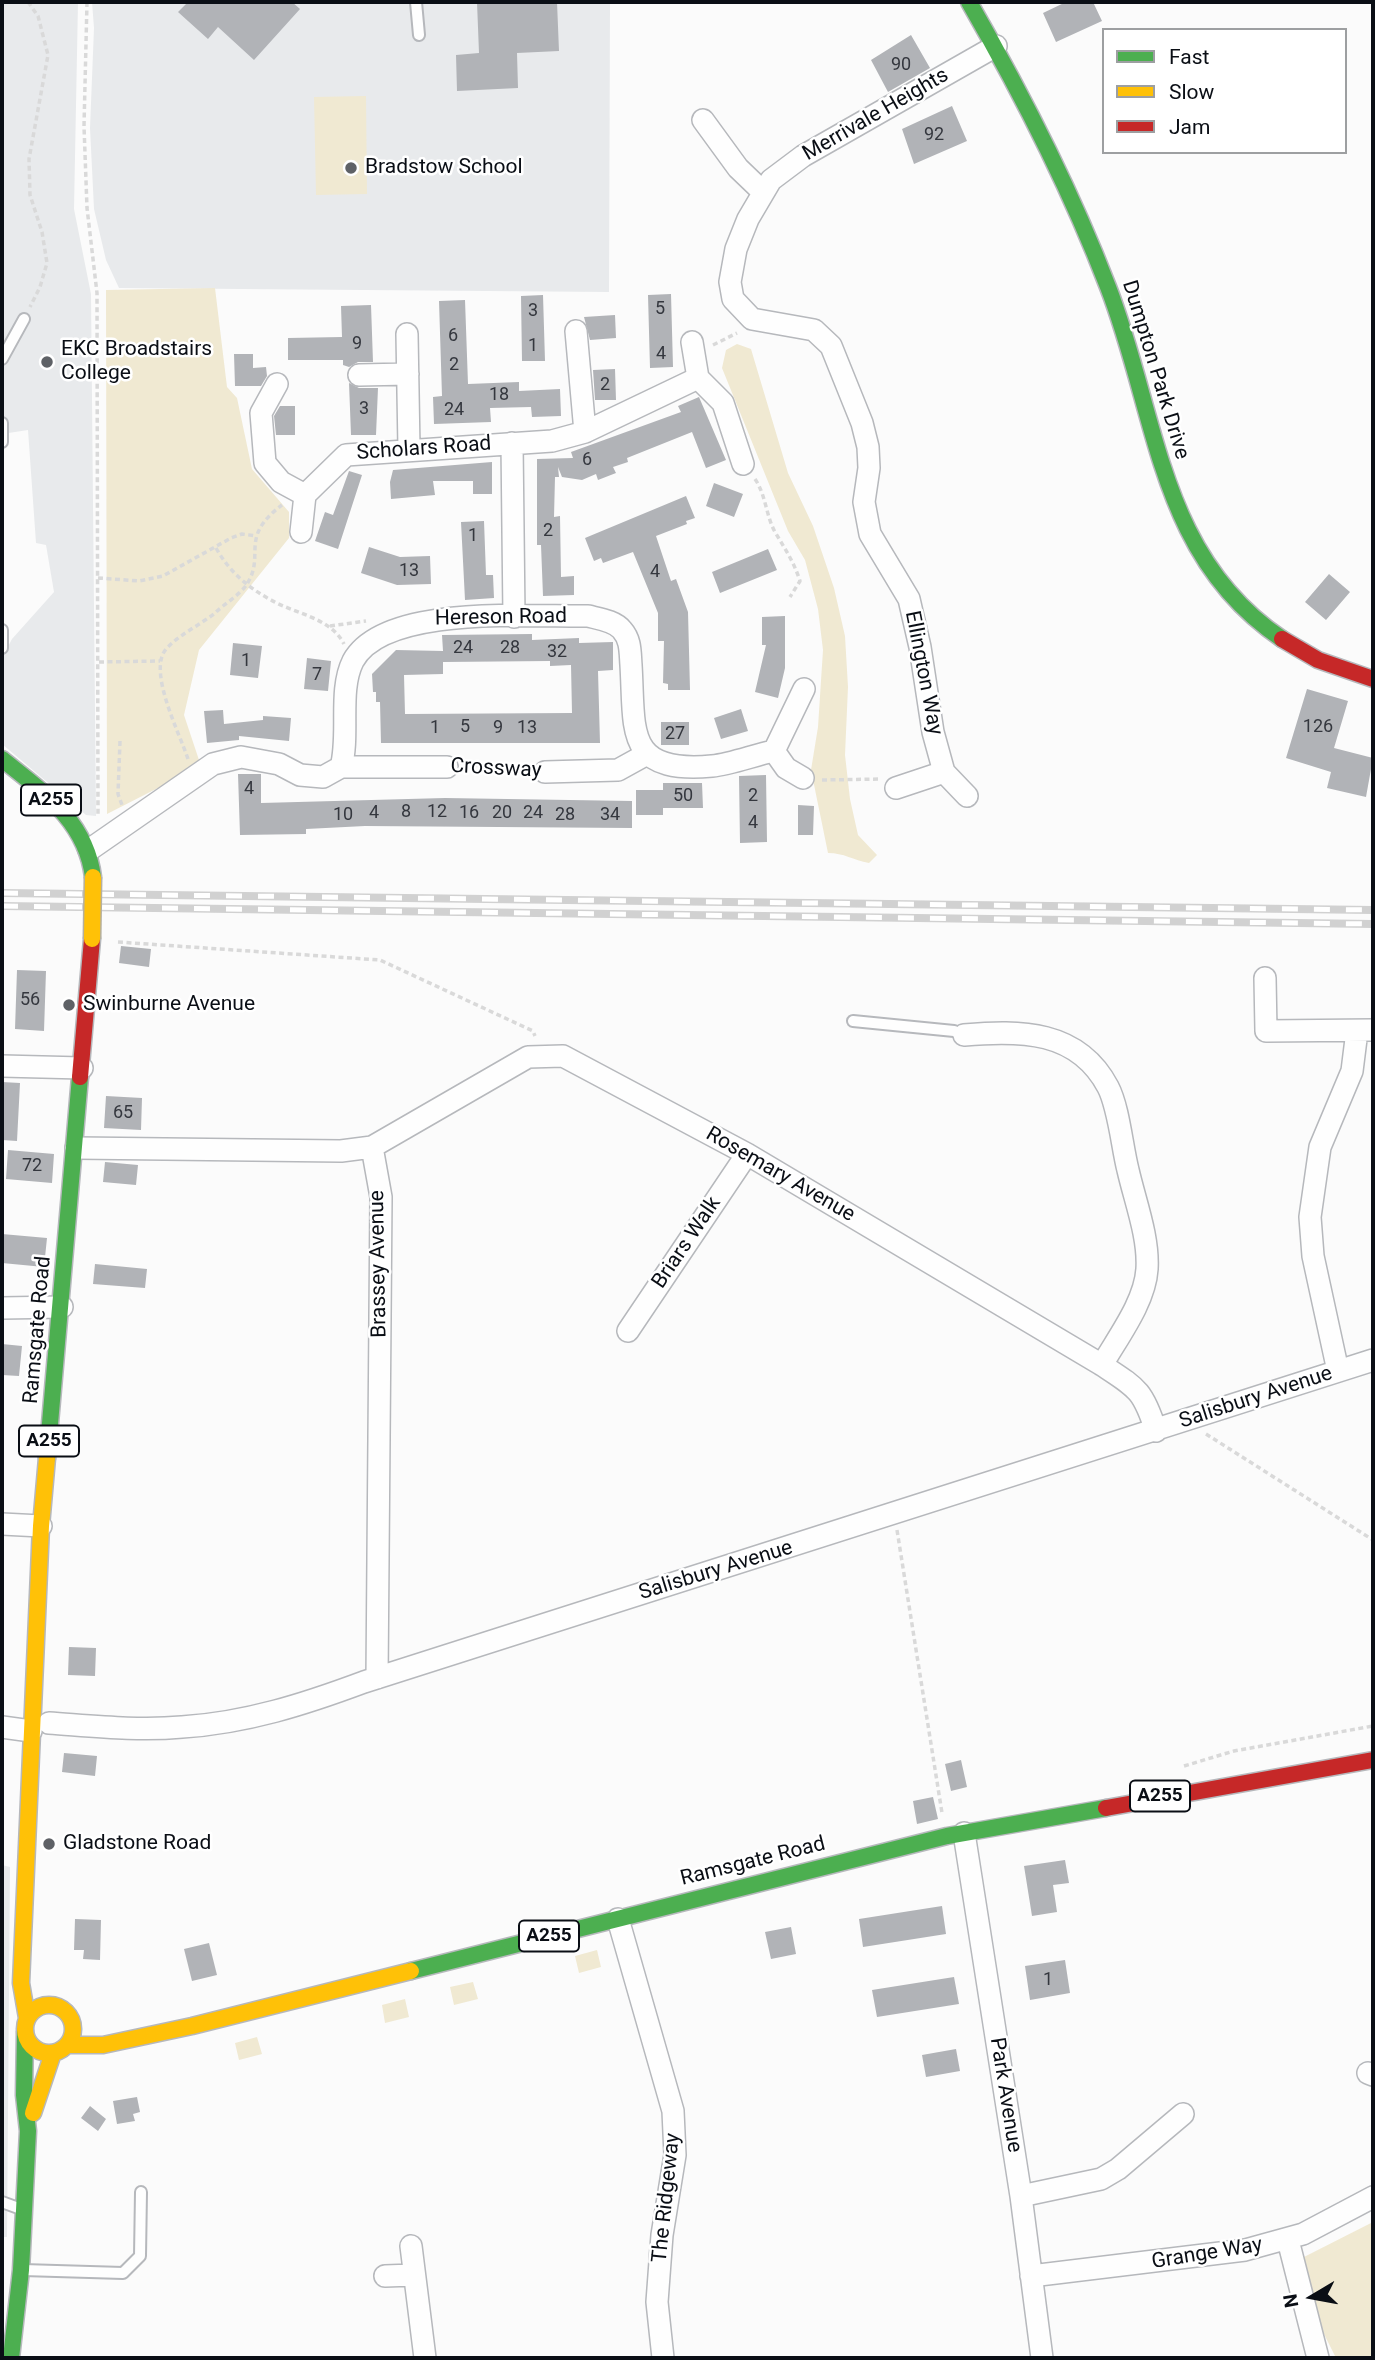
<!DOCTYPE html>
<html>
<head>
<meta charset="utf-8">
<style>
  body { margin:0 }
  #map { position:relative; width:1375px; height:2360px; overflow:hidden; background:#fbfbfb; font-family:Roboto,sans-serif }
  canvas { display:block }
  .frame { position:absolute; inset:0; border:4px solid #0a0e15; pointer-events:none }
  .legend { position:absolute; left:1102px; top:28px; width:245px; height:126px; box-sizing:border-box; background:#fff; border:2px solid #9d9fa1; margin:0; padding:9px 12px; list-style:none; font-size:21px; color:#0a0e15 }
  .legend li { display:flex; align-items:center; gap:14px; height:35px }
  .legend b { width:35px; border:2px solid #9d9fa1 }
  .north { position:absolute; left:1277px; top:2262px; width:70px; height:70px; -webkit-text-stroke:5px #fff; paint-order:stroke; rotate:260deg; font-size:19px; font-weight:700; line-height:28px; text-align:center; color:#0a0e15 }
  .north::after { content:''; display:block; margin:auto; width:24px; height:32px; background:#0a0e15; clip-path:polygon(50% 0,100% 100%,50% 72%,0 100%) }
</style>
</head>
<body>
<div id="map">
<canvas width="1375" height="2360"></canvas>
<div class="frame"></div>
<ul class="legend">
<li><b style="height:9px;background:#4caf50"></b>Fast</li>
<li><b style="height:9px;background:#ffc107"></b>Slow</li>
<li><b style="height:9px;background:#c62828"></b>Jam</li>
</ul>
<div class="north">N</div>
</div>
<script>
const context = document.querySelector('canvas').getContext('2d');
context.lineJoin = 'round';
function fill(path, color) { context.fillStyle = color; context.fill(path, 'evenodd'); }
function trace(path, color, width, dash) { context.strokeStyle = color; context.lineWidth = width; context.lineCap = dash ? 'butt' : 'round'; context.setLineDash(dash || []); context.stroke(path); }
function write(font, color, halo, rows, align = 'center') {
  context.font = font + ' Roboto,sans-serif'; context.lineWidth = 5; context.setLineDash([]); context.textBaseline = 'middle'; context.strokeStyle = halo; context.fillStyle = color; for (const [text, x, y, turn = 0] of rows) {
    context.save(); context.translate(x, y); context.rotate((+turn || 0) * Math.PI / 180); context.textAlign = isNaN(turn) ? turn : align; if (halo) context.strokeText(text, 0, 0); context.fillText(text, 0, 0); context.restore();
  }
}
const built = new Path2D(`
  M2,2h76l-4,207 17,85 5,522 -10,-1 -84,-71v-86l10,-19 42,-47 -8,-47 -10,-2 -8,-113 -26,4z
  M92,2h518l-1,290 -490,-4 -13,-28 -12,-51 -4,-81 4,-100z
  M2,1865l8,2 -3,370h-5z`);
const green = new Path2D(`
  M366,96l1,98 -51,1 -2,-98z
  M215,288l12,99 10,11 15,71 37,43v26l-90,112 -15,65 17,51 -94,48 -1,-524z
  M737,344l14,5 37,124 25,53 21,62 11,48 3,51 -3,68 5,44 8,36 19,20 -8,8c-16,-3 -25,-10 -41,-10l-17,-83 7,-43 5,-77 -5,-41 -13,-49 -17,-29 -66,-163 4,-18z
  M597,1950l4,17 -22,6 -4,-17z
  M473,1982l5,17 -24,6 -4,-18z
  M405,1999l4,18 -24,6 -3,-18z
  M257,2037l5,17 -23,6 -4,-17z
  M1373,2222v136h-37l-14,-28 -20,-72z`);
const building = new Path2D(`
  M188,2h104l8,7 -46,51 -36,-33 -10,12 -30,-27z
  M477,2h80l2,49 -42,2 1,35 -61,3 -1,-36 23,-2z
  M1066,2h27l9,19 -46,21 -13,-29z
  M911,35l19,33 -42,24 -17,-32z
  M952,106l15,35 -53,23 -12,-35z
  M671,294l2,73 -23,1 -2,-73z
  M543,295l2,66h-23l-1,-65z
  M465,300l3,84 51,-2v9l41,-2 1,27 -29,1 -1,-10 -41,1 1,14 -57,2 -1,-27 9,-1 -3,-95z
  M371,305l2,57h-15l-9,5 -6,-2v-5h-55v-22l54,-1 -1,-31z
  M615,315l1,23 -26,2 -6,-23z
  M234,354h19v14l13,-1 1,9 -6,10h-26z
  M615,369l1,31h-21l-2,-30z
  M349,383l10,5h19l-2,47h-25z
  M699,397l27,63 -20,8 -14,-36 -65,26 1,4 -15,5 3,6 -18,7 -2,-6 -14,6 -20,-3 -4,-10 1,10h-4l-1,40 6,-1 1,61 13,-1v19l-31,1 -2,-51h-4v-86l36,-1 -2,-6 110,-40 -3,-6z
  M280,406h15v29h-19l-2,-19z
  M492,462v32h-19v-13h-40l2,14 -44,4 -1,-17 3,-12z
  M349,471l13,4 -24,74 -23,-8 10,-29 8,3z
  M714,483l29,11 -9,23 -28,-11z
  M686,496l9,22 -9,3 1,3 -31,12 15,45 5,-2 12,33 2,78h-22v-6l-5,-1 1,-42h-6v-28l-25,-61 -30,11 -2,-5 -7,3 -9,-23z
  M484,521l2,54h7l1,23 -29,2 -4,-78z
  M369,547l31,10 30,-1 1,28 -34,1 -36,-12z
  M768,549l9,21 -57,23 -8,-21z
  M1329,574l21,18 -24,28 -21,-18z
  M785,616v52l-7,30 -23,-6 11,-47h-4v-28z
  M532,634v6l47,-2v5l34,-1v28l-15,1 2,72h-219l-1,-41h-4v-10h-3l-1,-18 24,-24 47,1 -1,-16zM443,651v11l107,-1v5l21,-1 1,48 -167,1 -1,-39 39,-1z
  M233,643l29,3 -4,32 -28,-3z
  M307,658l24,3 -3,30 -24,-2z
  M1307,689l41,12 -14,47 39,10 -7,39 -39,-9 4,-16 -45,-14z
  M741,709l7,22 -27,8 -7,-21z
  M223,710l1,14 39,-4v-4l28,2 -2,23 -50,-5v4l-32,3 -3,-32z
  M661,722h28v23h-28z
  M238,774h23v29l184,-5 187,3v27l-267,-2 -59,3v5l-66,1z
  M766,775l1,67 -27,1 -1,-67z
  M663,783h39l1,25h-40v7h-27v-25h27z
  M798,805l16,1 -1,29h-15z
  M121,946l30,3 -2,18 -30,-4z
  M17,970l29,1 -2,60 -29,-2z
  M2,1082l18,1 -3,58 -15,-1z
  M106,1096l36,2 -1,32 -37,-2z
  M8,1150l46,4 -2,29 -46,-4z
  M105,1162l33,3 -2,20 -33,-3z
  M2,1234l45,4 -3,29 -42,-4z
  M95,1264l52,5 -2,19 -52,-4z
  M2,1344l20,2 -3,30 -17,-1z
  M69,1647l27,1 -1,28 -27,-1z
  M64,1753l33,3 -2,20 -33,-4z
  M961,1760l6,27 -16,4 -6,-27z
  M933,1797l5,22 -21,5 -4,-23z
  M1065,1860l4,23 -16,2 4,27 -25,4 -8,-50z
  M942,1906l4,28 -83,13 -4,-28z
  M75,1919l26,1 -1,40 -17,-1 1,-9h-10z
  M791,1927l5,27 -25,5 -6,-27z
  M209,1943l8,32 -25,6 -8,-32z
  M1065,1960l5,33 -40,7 -5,-34z
  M954,1977l5,27 -82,13 -5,-27z
  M956,2049l4,22 -34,6 -4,-22z
  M137,2097l3,15 -7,2 2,7 -18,3 -4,-23z
  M90,2106l16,13 -8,12 -17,-13z`);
const path = new Path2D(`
  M28,2l10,14 10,39 -19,104 1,36 12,37 5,31 -7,24 -10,20
  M87,2l-3,124 3,82 10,85 1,521
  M713,345l24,-12
  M755,479c11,16 11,37 20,53 10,17 19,30 25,49l-10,16
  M216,548c13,23 31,39 55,52 24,14 59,17 73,44
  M98,578l41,3 24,-5 68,-38 11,-4 14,2
  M330,626l36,-5
  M99,662l61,-1
  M120,741l-2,53 4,11
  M188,759c-8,-25 -42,-90 -21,-111 13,-14 33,-23 48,-35 9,-9 25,-18 32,-29 19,-30 -9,-46 35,-79
  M464,765l30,1 31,7
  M822,780l59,-1
  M118,942l262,18 153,71 2,5
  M1206,1434l167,106
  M897,1530l45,283
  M1184,1766l50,-15 139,-25`);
const lane = new Path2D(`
  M416,2l3,33
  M2,359l22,-40
  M2,423v19
  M2,630v18
  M853,1021l101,10 10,4
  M2,2202l19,7
  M23,2270l100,3 17,-17 1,-64`);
const street = new Path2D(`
  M703,120l35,48 25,24
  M576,331l9,101
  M407,334l2,115
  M692,342l6,36 25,25 20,61
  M359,375l49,-1
  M277,384l-16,29 4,50 16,19 24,13
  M512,443l2,174
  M301,532l4,-37 41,-40 206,-14 33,-9 113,-54
  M341,767h106
  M545,772l73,-2 29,-16
  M944,772l-11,-40 -13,-85 -11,-48 -39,-65 -6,-32 5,-34 -1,-21 -6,-24 -31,-77 -17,-16 -62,-11 -19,-20 -3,-17 6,-33 12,-30 23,-39 32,-24 193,-110
  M803,778l-17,-10 -12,-17 30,-62
  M896,788l48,-16 23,24
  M89,850l124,-86 28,-7 38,7 21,11 23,2 18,-10c9,-32 -3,-76 12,-106 31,-57 178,-44 235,-45 12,3 27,5 34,14 9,10 8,22 9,35 4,65 -7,109 81,101 20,-2 42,-11 62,-15
  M1265,978l1,53 107,-1
  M964,1035c56,-5 114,-5 144,52 11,21 14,60 20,83 7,31 21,67 19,99 -2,33 -29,68 -45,96
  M2,1066l80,2
  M372,1147l9,50 -4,481
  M76,1148l265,3 31,-4 156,-90 35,-1 184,98 355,211c35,23 41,25 54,66
  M2,1308l60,-1
  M628,1331l119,-177
  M1338,1371l-25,-115 -3,-39 10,-70 32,-76 5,-40
  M2,1524l39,2
  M49,1723c44,3 89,8 133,4 64,-4 123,-23 182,-45l1009,-322
  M2,1727l29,4
  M964,1833l57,363 21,162
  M618,1919l55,192 2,44 -13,80 -5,67 6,56
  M1368,2073l5,2
  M1021,2196l80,-17 17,-10 65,-55
  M1288,2240l30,118
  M411,2246l14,112
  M385,2276l28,-1
  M1031,2276l214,-26 58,-16 70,-37`);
const fast = new Path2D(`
  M969,2c53,92 101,186 139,285 50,128 50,269 174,352
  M2,759c41,33 84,62 91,118
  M47,1458l33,-381
  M411,1971l536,-135 159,-28
  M11,2358l10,-88 7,-139 -4,-36 1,-63`);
const slow = new Path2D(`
  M25 2029a24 24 0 1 1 48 0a24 24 0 1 1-48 0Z
  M27,2018l-6,-35 20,-457 6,-68
  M68,2045h35l89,-19 219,-55
  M33,2113l20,-60`);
const jam = new Path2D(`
  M1282,639l36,21 55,19
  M80,1077l12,-138
  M1106,1808l267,-48`);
const rail = new Path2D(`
  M2,893l1371,17
  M2,906l1371,18`);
const slowBridge = new Path2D(`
  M92,939l1,-62`);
const markers = [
  [351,168,7,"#5e6166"],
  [47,362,7,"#5e6166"],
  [69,1005,7,"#5e6166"],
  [49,1844,7,"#5e6166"]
];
const numberNames = [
  ["90",901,65],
  ["92",934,135],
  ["5",660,309],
  ["3",533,311],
  ["6",453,336],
  ["9",357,344],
  ["1",533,346],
  ["4",661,354],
  ["2",454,365],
  ["2",605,385],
  ["18",499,395],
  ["3",364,409],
  ["24",454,410],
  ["6",587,460],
  ["2",548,531],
  ["1",473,536],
  ["13",409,571],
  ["4",655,572],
  ["24",463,648],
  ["28",510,648],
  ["32",557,652],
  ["1",246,661],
  ["7",317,675],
  ["5",465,727],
  ["126",1318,727],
  ["1",435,728],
  ["9",498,728],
  ["13",527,728],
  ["27",675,734],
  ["4",249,789],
  ["50",683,796],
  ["2",753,796],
  ["8",406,812],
  ["12",437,812],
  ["4",374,813],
  ["16",469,813],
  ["20",502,813],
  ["24",533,813],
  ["10",343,815],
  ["28",565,815],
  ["34",610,815],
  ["4",753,823],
  ["56",30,1000],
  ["65",123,1113],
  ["72",32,1166],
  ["1",1048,1980]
];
const shields = [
  [51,800,60],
  [49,1441,60],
  [1160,1796,60],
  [549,1936,60]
];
const shieldNames = [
  ["A255",51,800],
  ["A255",49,1441],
  ["A255",1160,1796],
  ["A255",549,1936]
];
const streetNames = [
  ["Merrivale Heights",876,115,-30],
  ["Dumpton Park Drive",1155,370,73],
  ["Scholars Road",424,449,-4],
  ["Hereson Road",501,618,-1],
  ["Ellington Way",923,673,79],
  ["Crossway",496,769,3],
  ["Rosemary Avenue",780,1175,30],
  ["Briars Walk",687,1243,-56],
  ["Brassey Avenue",379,1264,-91],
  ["Ramsgate Road",38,1330,-85],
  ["Salisbury Avenue",1256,1398,-18],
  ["Salisbury Avenue",716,1571,-17],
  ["Ramsgate Road",753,1862,-14],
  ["Park Avenue",1005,2095,81],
  ["The Ridgeway",667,2198,-84],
  ["Grange Way",1207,2254,-9]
];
const poiNames = [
  ["Bradstow School",365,168],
  ["EKC Broadstairs",61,350],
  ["College",61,374],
  ["Swinburne Avenue",83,1005],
  ["Gladstone Road",63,1844]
];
fill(built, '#e8eaec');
fill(green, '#f0e9d2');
fill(building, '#b1b3b7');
trace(lane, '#b6b8bc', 14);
trace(street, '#b6b8bc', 24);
trace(fast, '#b6b8bc', 19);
trace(slow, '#b6b8bc', 19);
trace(jam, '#b6b8bc', 19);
trace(path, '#d9d9d9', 3.5, [5, 3.5]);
trace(lane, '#fefefe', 10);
trace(street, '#fefefe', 21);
trace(fast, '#4caf50', 16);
trace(slow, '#ffc107', 16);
trace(jam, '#c62828', 16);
trace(rail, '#d1d1d1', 8);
trace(rail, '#fff', 5, [16]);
trace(slowBridge, '#b5b0a0', 19, []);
trace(slowBridge, '#ffc107', 16);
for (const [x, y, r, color] of markers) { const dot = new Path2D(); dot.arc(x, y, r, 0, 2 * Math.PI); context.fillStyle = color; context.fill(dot); trace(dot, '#fff', 2.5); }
write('18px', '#34373e', null, numberNames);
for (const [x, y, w] of shields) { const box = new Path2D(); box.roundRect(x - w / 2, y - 15.5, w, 31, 5); context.fillStyle = '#fff'; context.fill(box); trace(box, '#0a0e15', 2); }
write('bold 19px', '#0a0e15', null, shieldNames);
write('21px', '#0a0e15', '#fff', streetNames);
write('21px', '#0a0e15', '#fff', poiNames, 'left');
</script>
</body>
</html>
